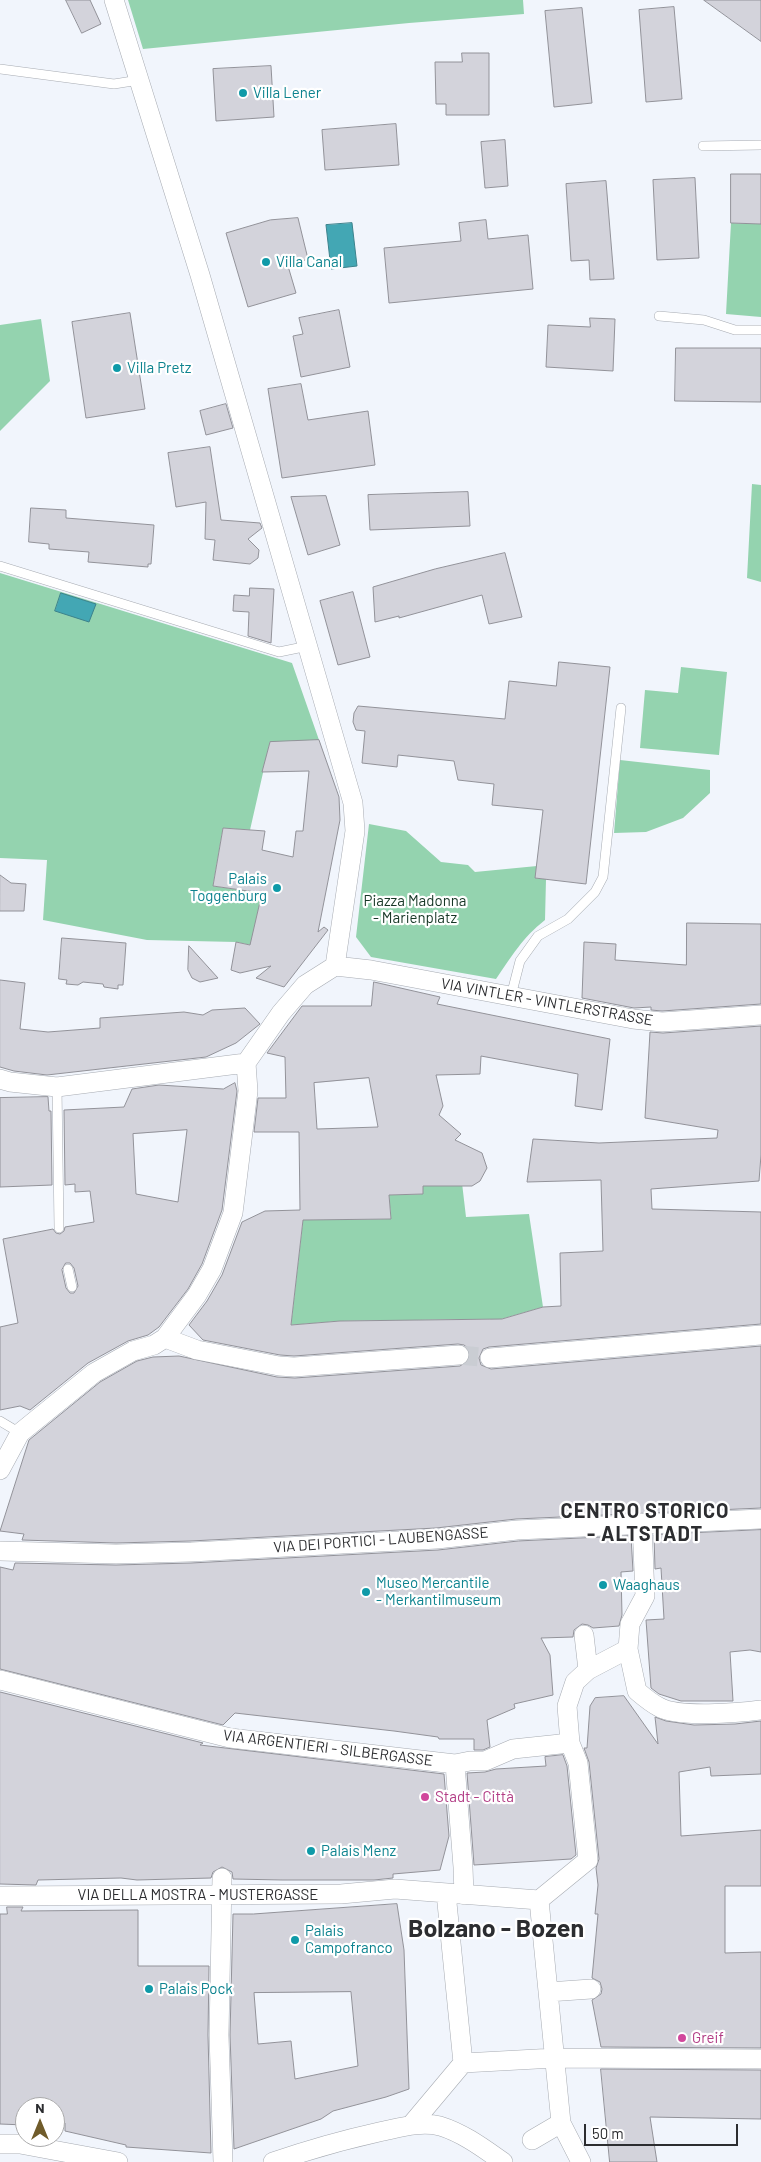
<!DOCTYPE html>
<html>
<head>
<meta charset="utf-8">
<style>
  body { margin:0 }
  #map { position:relative; width:761px; height:2162px; overflow:hidden; background:#f1f5fc; font-family:Barlow,sans-serif }
  canvas { display:block }
  .north { position:absolute; left:15px; top:2097px; width:50px; height:50px; box-sizing:border-box; background:#fff; border:1px solid #ababac; border-radius:50%; rotate:0deg; font-size:14px; font-weight:700; line-height:20px; text-align:center; color:#2c2d30 }
  .north::after { content:''; display:block; margin:auto; width:18px; height:22px; background:#705c2b; clip-path:polygon(50% 0,100% 100%,50% 72%,0 100%) }
  .scale { position:absolute; left:584px; top:2124px; width:154px; height:22px; box-sizing:border-box; border:2px solid #2c2d30; border-top:0; padding-left:6px; font-size:15px; line-height:18px; white-space:nowrap; color:#2c2d30; -webkit-text-stroke:4px #fff; paint-order:stroke }
</style>
</head>
<body>
<div id="map">
<canvas width="761" height="2162"></canvas>
<div class="north">N</div>
<div class="scale">50 m</div>
</div>
<script>
const context = document.querySelector('canvas').getContext('2d');
context.lineJoin = 'round';
function fill(path, color) { context.fillStyle = color; context.fill(path, 'evenodd'); }
function trace(path, color, width, dash) { context.strokeStyle = color; context.lineWidth = width; context.lineCap = dash ? 'butt' : 'round'; context.setLineDash(dash || []); context.stroke(path); }
function write(font, color, halo, rows, align = 'center') {
  context.font = font + ' Barlow,sans-serif'; context.lineWidth = 4.5; context.setLineDash([]); context.textBaseline = 'middle'; context.strokeStyle = halo; context.fillStyle = color; for (const [text, x, y, turn = 0] of rows) {
    context.save(); context.translate(x, y); context.rotate((+turn || 0) * Math.PI / 180); context.textAlign = isNaN(turn) ? turn : align; if (halo) context.strokeText(text, 0, 0); context.fillText(text, 0, 0); context.restore();
  }
}
const green = new Path2D(`
  M128,0h395l1,14 -115,9 -266,26z
  M731,223l30,1v93l-35,-3z
  M41,319l9,62 -50,50v-106z
  M752,484l9,1v97l-14,-4z
  M0,573l292,90 27,77 -49,2 -20,88 -27,-2 -10,58 49,7 -11,52 -15,-3 -89,-2 -104,-20 4,-60 -47,-2z
  M681,667l46,5 -8,83 -79,-7 5,-58 33,3z
  M620,760l90,10v23l-27,25 -37,14 -32,1z
  M369,824l37,7 35,31 27,3 7,7 62,-6 -1,12 10,1 -1,41c-23,18 -33,36 -49,59l-125,-22 -15,-20z
  M462,1183l4,34 63,-3 14,93 -52,15 -1,-3 -150,2 -49,4 12,-105 88,-1 -2,-24 34,-1v-10l12,2z`);
const water = new Path2D(`
  M352,223l5,43 -26,3 -5,-44z
  M61,593l35,11 -7,18 -34,-11z`);
const building = new Path2D(`
  M66,0h24l11,24 -19,9z
  M704,0h57v41z
  M674,7l8,92 -36,3 -7,-92z
  M582,8l10,95 -38,4 -9,-96z
  M462,53h27v62h-43v-11h-10l-1,-42h27z
  M271,66l3,51 -58,4 -3,-52z
  M396,124l3,41 -74,5 -3,-40z
  M505,140l3,46 -23,2 -4,-46z
  M731,174h30v50l-30,-1z
  M695,178l4,80 -42,2 -4,-80z
  M606,181l8,98 -24,1 -1,-20 -18,1 -5,-77z
  M298,218l10,41 -20,7 8,27 -48,14 -22,-74 44,-13z
  M486,220l2,19 40,-4 5,54 -144,14 -5,-55 77,-7 -2,-18z
  M339,310l11,57 -49,10 -8,-41 10,-2 -4,-16z
  M130,313l15,96 -59,9 -14,-96z
  M590,318l25,1 -2,52 -67,-4 2,-42 42,2z
  M676,348h85v54l-86,-1z
  M301,384l7,36 60,-9 7,54 -93,13 -14,-89z
  M226,404l7,24 -27,7 -6,-24z
  M210,447l11,73 39,3 2,5 -14,11 11,11 -1,8 -8,6 -37,-4 2,-20 -10,-1 1,-37 -30,5 -8,-54z
  M468,492l2,34 -100,4 -2,-35z
  M326,496l14,49 -32,10 -17,-58z
  M31,508l35,2v8l88,7 -3,39h-3v3l-60,-5 1,-10 -40,-3v-5l-20,-2z
  M505,553l17,64 -33,7 -7,-29 -83,23v-2l-24,6 -2,-35 62,-18z
  M250,588l24,1 -3,54 -23,-7 1,-24 -16,-1 1,-16 15,1z
  M353,592l17,65 -32,8 -18,-64z
  M559,662l51,5 -24,217 -51,-6 8,-68 -51,-5 2,-21 -36,-4 -4,-19 -56,-6 -1,12 -35,-4 3,-32 -9,-1 -3,-8 1,-9 4,-7 147,13 4,-38 47,5z
  M319,740l20,57 1,23 -22,112 6,-5 4,3 -44,57 -28,-9 15,-12 -31,7 -9,-3 5,-28 14,3 12,-52 -49,-7 10,-58 42,3 -3,19 31,7 3,-26h7l6,-60 -47,1 8,-30z
  M0,875l11,8 15,1 -2,27h-24z
  M687,923l74,1v80l-99,7 -11,-1v-3l-17,1 -52,-10 2,-56 32,2 -1,16 71,5z
  M62,938l64,5 -3,42h-5v4l-14,-2 -1,-3 -20,-2 -5,3 -12,-1 1,-4 -8,-1z
  M189,946l29,32 -18,4 -8,-4 -4,-8z
  M0,980l25,3 -5,46 28,3 52,-4v-10l84,-6 19,3 9,-5 33,-2 15,16 -24,19 -30,14 -159,18 -33,-4 -14,-4z
  M374,982l66,15 -3,7 173,35 -8,71 -27,-4 3,-32 -97,-18 -1,18 -44,1 7,31 -4,9 22,19 -6,6 27,13 5,15 -7,13 -8,5h-49v8l-34,1 2,24 -88,1 -12,105 49,-4 162,-2 41,-12 18,-1 -1,-53 43,-2 -2,-71 -74,2 6,-43 66,4 118,-5 1,-8 -73,-12 5,-86 13,1 98,-7v129l-2,26 -108,8 1,20 109,3v112l-272,23 -6,2 -4,9 2,7 10,4 270,-23v162l-245,11 -80,9 -245,13 -75,2 -94,-3 2,-6 -24,-3 29,-91 71,-58 37,-21 16,-4 26,-1 98,21 18,1 165,-12 9,-6v-11l-5,-4 -6,-1 -164,12 -14,-1 -77,-15 -14,-15 18,-24 15,-26 20,-53 23,-11 35,-1 -1,-78h-45l4,-34h28l-1,-41 -18,-4 35,-47h69zM369,1078l9,49 -61,2 -3,-46z
  M235,1083l2,8 -15,119 -20,54 -14,25 -29,38 -11,8 -20,6 -40,22 -58,47 -10,-4 -20,4v-83l18,-4 -15,-84 50,-10 3,4 4,1 4,-3 1,-4 29,-5 -4,-31 -15,1v-8l-10,1 -1,-75 60,-3 8,-18 27,-4 64,4zM187,1130l-9,72 -42,-8 -3,-60zM66,1263h4l4,5 4,18 -4,7h-4l-4,-5 -4,-18z
  M48,1097l1,14h2l1,74 -52,2v-89z
  M761,1530v122l-11,-2 -20,2 3,49h-52l-22,-7 -8,-6 -5,-68 18,-1 -3,-51 -6,1 -1,-34z
  M631,1536l2,35 -12,1 1,43 -3,11 -26,2 -5,-3 -6,-1 -8,6 -1,7 -32,1 9,17 3,40 -39,9 1,4 -28,12 3,27 -7,3h-9v-11h-35l-1,-2 -44,-6 -159,-18 -12,12 -223,-56v-102l13,3 2,-7 101,2 75,-2 247,-13 80,-9z
  M0,1692l203,51 -3,2 244,29 5,62 -9,34 -47,4v4l-19,2h-92l-49,-1 -1,-7 -10,-5 -9,5 -2,6 -74,2 -16,-2 -83,2 -2,5 -36,-1z
  M624,1696l34,48 -3,-27 11,4 28,4 41,-1 26,-3v53l-50,2 -1,-9 -31,5 2,64 80,-6v56h-36v67l36,-1v96l-160,-1 -9,-47 9,-6 1,-5 -2,-7 -8,-4 6,-64h-3l3,-29 -2,-17 3,-9 -10,-97 -5,-14h3l3,-42 5,-8z
  M563,1755l4,11 9,89 -5,4 -97,6 -7,-92 18,-1 11,-3 50,-3 -1,-9z
  M397,1904l7,46 5,139 -23,8 -53,14 -12,8 -87,30 -4,-114 3,-121h20zM351,1992l7,74 -63,13 -4,-38 -33,3 -4,-51z
  M7,1907h16l-2,4 117,-1v56h71l-1,69 3,118 -85,-6v-2l-61,-14v-8l-10,-2v-14h-30v18l-25,-1v-210h7z
  M601,2069l160,1v49l-111,-2 7,45h-47z`);
const streetTunnel = new Path2D(`
  M459,1355l31,3`);
const lane = new Path2D(`
  M0,69l114,15 25,-4
  M703,146l58,-1
  M659,316l45,4 31,10h26
  M0,566l279,86 29,-6
  M511,996l9,-35 18,-25 30,-17 27,-27 8,-15 18,-169
  M57,1087l2,141
  M68,1269l4,18
  M0,1421l20,12`);
const street = new Path2D(`
  M114,0l86,275 153,528 2,28 -20,135
  M335,966l36,4 262,49 29,3 99,-7
  M0,1079l10,3 47,5 189,-24 35,-50 24,-28 30,-19
  M165,1338l32,12 82,16 15,1 165,-12
  M490,1358l271,-23
  M0,1470l20,-37 74,-60 39,-22 21,-6 11,-7 32,-43 15,-26 21,-56 15,-122 -2,-28
  M0,1551l116,3 75,-2 246,-13 80,-9 244,-11
  M584,1635l4,35
  M628,1649l9,42c7,6 14,12 22,16 19,11 80,6 102,3
  M0,1680l230,58 225,26 15,-3h15l28,-12 57,-6
  M455,1764l8,103 1,28
  M222,1878l-3,157 4,127
  M446,1893l17,170
  M0,1896l341,-2 54,-5 144,11 49,-40 -10,-97 -8,-20 -3,-37 8,-24 13,-12 40,-21 2,-25 15,-28 -3,-73
  M539,1900l22,223 20,39
  M548,1992l43,-3
  M411,2125l52,-62 92,-5 206,1
  M532,2140l29,-17
  M0,2144h20l98,18
  M273,2162c35,-12 70,-22 106,-30 20,-4 41,-11 61,-6 23,7 43,22 63,36`);
const markers = [
  [243,93,5,"#0f9aa8"],
  [266,262,5,"#0f9aa8"],
  [117,368,5,"#0f9aa8"],
  [277,888,5,"#0f9aa8"],
  [603,1585,5,"#0f9aa8"],
  [366,1592,5,"#0f9aa8"],
  [425,1797,5,"#d1479c"],
  [311,1851,5,"#0f9aa8"],
  [295,1940,5,"#0f9aa8"],
  [149,1989,5,"#0f9aa8"],
  [682,2038,5,"#d1479c"]
];
const cultureNames = [
  ["Villa Lener",253,93],
  ["Villa Canal",276,262],
  ["Villa Pretz",127,368],
  ["Palais",267,879,"right"],
  ["Toggenburg",267,896,"right"],
  ["Museo Mercantile",376,1583],
  ["- Merkantilmuseum",376,1600],
  ["Waaghaus",613,1585],
  ["Palais Menz",321,1851],
  ["Palais",305,1931],
  ["Campofranco",305,1948],
  ["Palais Pock",159,1989]
];
const parkNames = [
  ["Piazza Madonna",415,901],
  ["- Marienplatz",415,918]
];
const streetNames = [
  ["VIA VINTLER - VINTLERSTRASSE",547,1002,10],
  ["VIA DEI PORTICI - LAUBENGASSE",381,1540,-4],
  ["VIA ARGENTIERI - SILBERGASSE",328,1748,7],
  ["VIA DELLA MOSTRA - MUSTERGASSE",198,1895]
];
const hotelNames = [
  ["Stadt - Città",435,1797],
  ["Greif",692,2038]
];
const districtNames = [
  ["CENTRO STORICO",645,1511],
  ["- ALTSTADT",645,1534]
];
const townNames = [
  ["Bolzano - Bozen",496,1929]
];
fill(green, '#94d3af');
fill(water, '#43a7b4');
trace(water, '#3c828c', 1);
fill(building, '#d3d3db');
trace(building, '#929299', 1);
trace(streetTunnel, '#cacdd3', 19, [19, 9]);
trace(lane, '#a7abb2', 10);
trace(street, '#a7abb2', 20);
trace(lane, '#fff', 9);
trace(street, '#fff', 19);
for (const [x, y, r, color] of markers) { const dot = new Path2D(); dot.arc(x, y, r, 0, 2 * Math.PI); context.fillStyle = color; context.fill(dot); trace(dot, '#fff', 2); }
write('15px', '#0d838f', '#fff', cultureNames, 'left');
write('15px', '#163625', '#fff', parkNames);
write('15px', '#2c2d30', '#fff', streetNames);
write('15px', '#b23c85', '#fff', hotelNames, 'left');
context.letterSpacing = '1px';
write('bold 20px', '#2c2d30', '#fff', districtNames);
context.letterSpacing = '0px';
write('bold 25px', '#2c2d30', '#fff', townNames);
</script>
</body>
</html>
